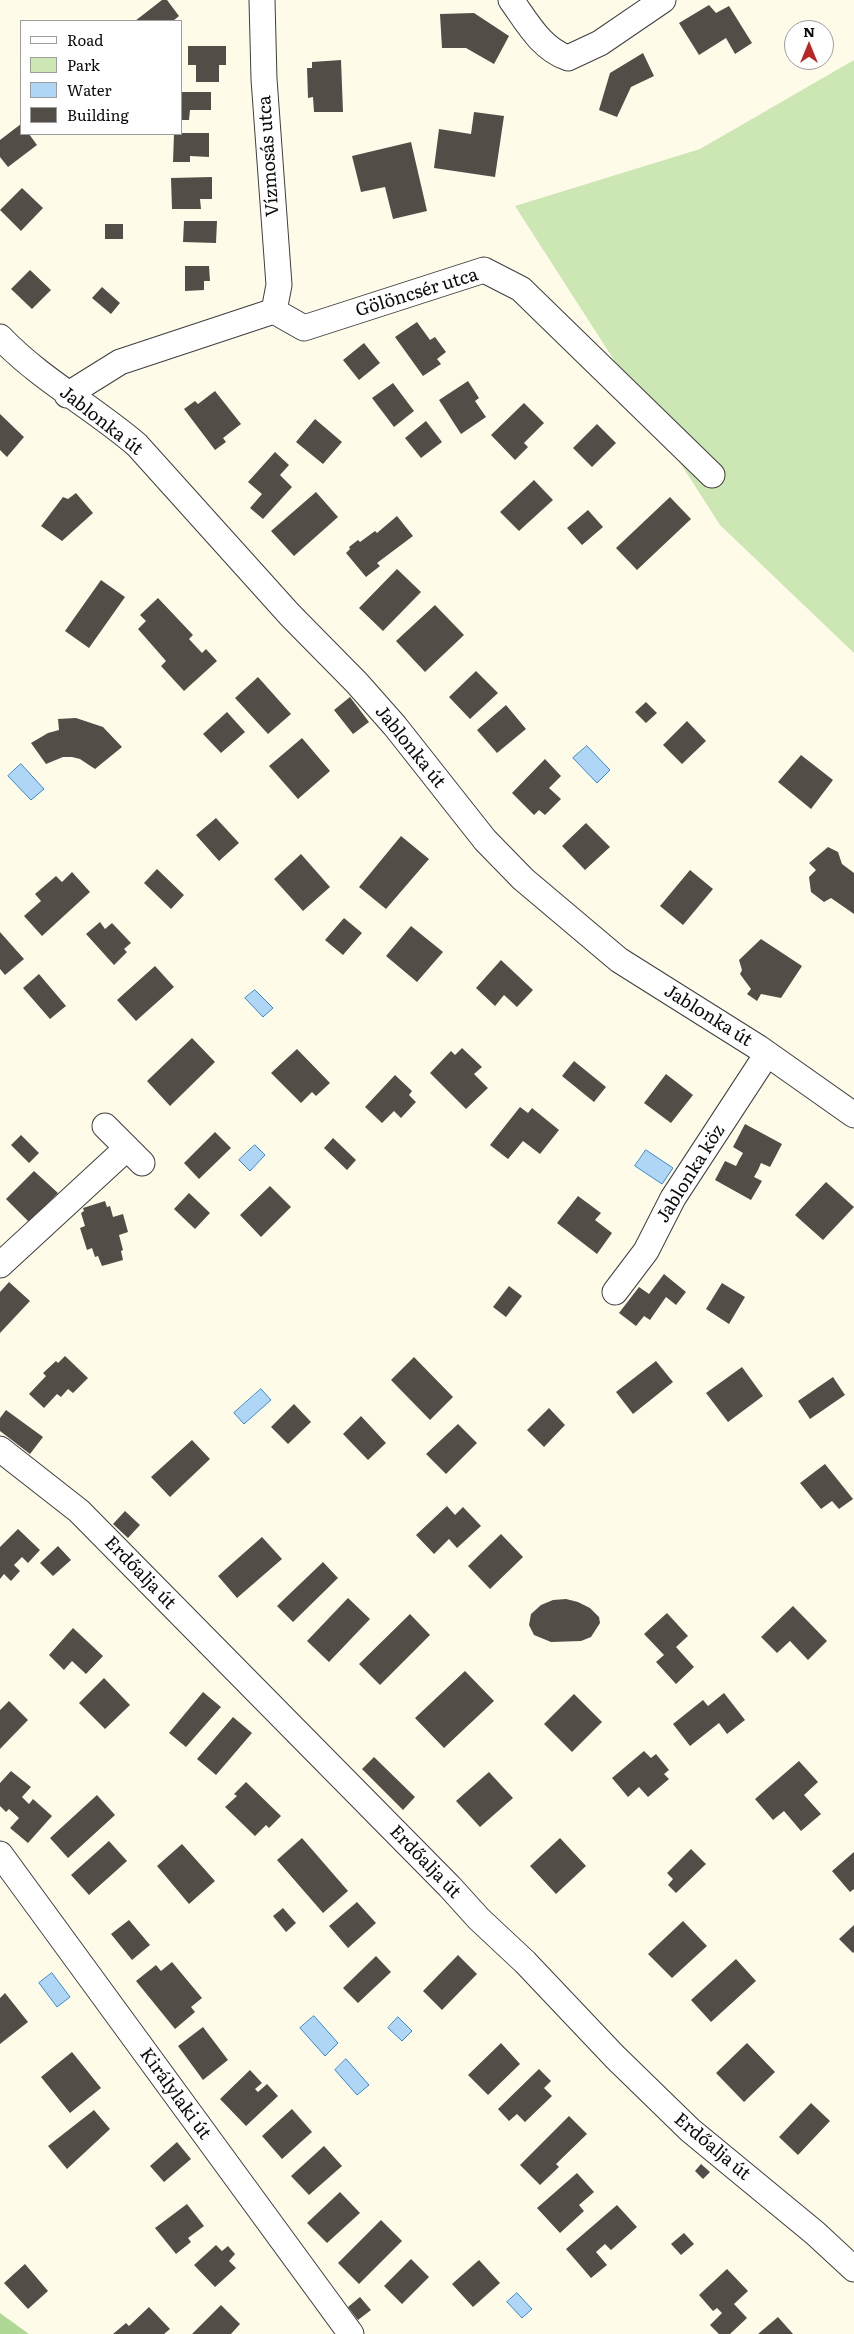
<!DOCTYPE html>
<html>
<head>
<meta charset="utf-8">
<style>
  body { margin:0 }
  #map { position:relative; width:854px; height:2334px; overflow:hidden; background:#fffbe9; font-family:Literata,serif }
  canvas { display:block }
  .legend { position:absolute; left:20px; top:20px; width:162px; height:115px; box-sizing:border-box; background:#fff; border:1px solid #9d9d9d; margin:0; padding:6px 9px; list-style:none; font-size:15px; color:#0b0b0b }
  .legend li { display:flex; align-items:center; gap:10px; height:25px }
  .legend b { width:25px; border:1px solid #9d9d9d }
  .north { position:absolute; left:784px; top:20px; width:50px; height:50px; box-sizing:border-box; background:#fff; border:1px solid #9d9d9d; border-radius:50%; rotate:0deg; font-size:14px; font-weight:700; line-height:20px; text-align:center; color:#0b0b0b }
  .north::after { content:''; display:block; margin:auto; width:18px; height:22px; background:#b82626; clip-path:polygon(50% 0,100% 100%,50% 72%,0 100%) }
</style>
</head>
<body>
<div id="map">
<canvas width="854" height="2334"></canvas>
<ul class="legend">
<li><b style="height:6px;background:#fff"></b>Road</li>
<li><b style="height:14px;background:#cce7b4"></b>Park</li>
<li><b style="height:14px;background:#afd7f5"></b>Water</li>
<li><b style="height:14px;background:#534d48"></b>Building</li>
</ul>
<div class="north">N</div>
</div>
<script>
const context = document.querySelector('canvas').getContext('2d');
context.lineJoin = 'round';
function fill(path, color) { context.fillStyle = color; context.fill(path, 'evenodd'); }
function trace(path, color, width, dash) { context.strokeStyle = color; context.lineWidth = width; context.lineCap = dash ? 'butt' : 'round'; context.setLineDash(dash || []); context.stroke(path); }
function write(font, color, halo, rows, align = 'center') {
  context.font = font + ' Literata,serif'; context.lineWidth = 5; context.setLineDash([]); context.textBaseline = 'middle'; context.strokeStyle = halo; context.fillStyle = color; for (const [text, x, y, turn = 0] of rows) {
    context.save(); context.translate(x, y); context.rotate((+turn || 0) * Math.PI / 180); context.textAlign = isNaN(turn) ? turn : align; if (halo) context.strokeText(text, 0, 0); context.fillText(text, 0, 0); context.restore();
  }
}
const green = new Path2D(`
  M854,60v593l-134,-128 -205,-319 185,-57z`);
const forest = new Path2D(`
  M0,2313l29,21h-29z`);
const water = new Path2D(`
  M587,746l23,24 -13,13 -24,-25z
  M21,764l23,25 -13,11 -23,-24z
  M255,990l18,18 -10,9 -18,-19z
  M255,1145l10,10 -15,16 -11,-11z
  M646,1150l27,18 -11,16 -27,-18z
  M261,1389l10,11 -27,24 -10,-11z
  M52,1973l18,24 -13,10 -18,-24z
  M314,2016l24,27 -13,13 -25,-28z
  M398,2017l14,14 -10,10 -14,-13z
  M346,2059l23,26 -12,10 -22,-25z
  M517,2293l15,16 -10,9 -15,-16z`);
const building = new Path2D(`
  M162,0h5l12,16 -6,5h-38z
  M709,5l7,8 13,-7 23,37 -17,11 -9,-16 -27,17 -20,-32z
  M474,13l35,23 -15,28 -28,-16h-24l-2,-34z
  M188,46h38v19h-7v17h-23v-17h-8z
  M643,53l11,23 -23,11 -14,30 -18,-7 11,-37z
  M341,60l2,52h-29l-1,-15 -5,1 -1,-30h5v-6z
  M181,92h30v18h-21l-1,10h-8z
  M474,112l30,4 -9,61 -61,-9 5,-39 32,5z
  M21,124v10h8l8,11 -29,22 -8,-10v-17z
  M181,133h28v24l-19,-1v6h-17l1,-28z
  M411,142l16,69 -34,8 -8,-32 -24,5 -9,-36z
  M212,177v22h-12l1,10h-29l-1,-31z
  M22,188l21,20 -22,23 -21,-21z
  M184,221h33l-1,22 -33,-1z
  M105,224h18v15h-18z
  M185,266h24l1,15h-6v9l-19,1z
  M30,270l21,20 -19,19 -21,-20z
  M102,287l18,16 -9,11 -19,-16z
  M417,322l13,18 5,-3 11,15 -9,7 4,5 -18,12 -28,-39z
  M364,343l16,20 -21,17 -16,-20z
  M468,381l11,17 -4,3 11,16 -25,17 -22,-34z
  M393,383l21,28 -20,16 -22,-29z
  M215,391l26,33 -18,14 3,4 -11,8 -31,-41 11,-8 3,3z
  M524,403l20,20 -20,20 4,4 -13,13 -24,-25z
  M0,414l24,23 -17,20 -7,-7z
  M315,419l27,23 -19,22 -27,-22z
  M426,421l16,21 -21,16 -16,-20z
  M597,424l19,19 -24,24 -19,-19z
  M275,452l14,13 -9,10 12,12 -29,32 -13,-11 12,-14 -14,-12z
  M534,480l19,20 -34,31 -19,-19z
  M316,492l22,25 -44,39 -23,-25z
  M76,493l17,20 -31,28 -21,-15 22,-29 5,2z
  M670,497l21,22 -54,51 -21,-22z
  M588,510l15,17 -21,18 -15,-17z
  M397,516l16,20 -36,27 3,3 -14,11 -20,-24 4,-4 -1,-2 9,-7 2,2 15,-11 2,2z
  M397,569l24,23 -38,39 -24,-23z
  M101,580l24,17 -36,51 -24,-17z
  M158,598l35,37 -4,4 13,14 4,-4 11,12 -33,30 -23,-25 5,-5 -28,-32 8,-8 -6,-6z
  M435,605l29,30 -39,37 -29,-31z
  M476,671l22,22 -28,26 -21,-22z
  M258,677l33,37 -23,20 -33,-36z
  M350,697l19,25 -16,12 -19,-24z
  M646,702l11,11 -11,10 -11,-11z
  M506,705l20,24 -29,24 -20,-23z
  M227,712l18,20 -24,21 -18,-19z
  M76,718l27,9 19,20 -27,22 -15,-10 -8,-2h-9l-17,7 -15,-21 17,-10 11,-3 -1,-11z
  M687,721l19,20 -24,23 -19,-19z
  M302,738l28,33 -32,28 -29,-33z
  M801,755l32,25 -22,29 -33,-27z
  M545,759l16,17 -12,12 12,11 -16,16 -6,-5 -5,5 -22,-22z
  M216,818l23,25 -20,18 -23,-26z
  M586,823l24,24 -25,23 -23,-24z
  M401,836l28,23 -43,50 -27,-22z
  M828,847l10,5 4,12 12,9v41l-23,-16 -7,4 -13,-10 -2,-15 7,-7 -7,-7z
  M301,854l29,33 -27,24 -29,-32z
  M157,869l27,26 -13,14 -27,-26z
  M690,870l23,19 -30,36 -23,-19z
  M72,872l18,20 -48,44 -18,-20 17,-15 -6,-7 21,-18 6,6z
  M344,918l18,15 -19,22 -18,-15z
  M100,922l5,7 7,-6 19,20 -7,6 3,3 -13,13 -28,-31z
  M411,926l32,26 -26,30 -31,-26z
  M0,932l24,27 -19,16 -5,-6z
  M761,939l41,27 -21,32 -20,-4 -4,7 -10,-7 4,-5 -11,-15 2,-4 -3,-10z
  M501,960l32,30 -16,17 -13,-12 -9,11 -19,-18z
  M155,966l19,21 -38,34 -19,-21z
  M39,974l27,32 -16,13 -27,-31z
  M192,1038l23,24 -45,44 -23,-25z
  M462,1048l20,19 -8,7 14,14 -22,21 -36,-36 21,-22 4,4z
  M297,1049l33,34 -14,13 -4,-4 -11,11 -30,-30z
  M574,1061l32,26 -12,15 -32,-26z
  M666,1074l27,21 -22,28 -27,-20z
  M395,1075l17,16 -3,4 7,7 -15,16 -7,-7 -12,12 -17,-16z
  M520,1107l8,6 4,-5 27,22 -19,24 -17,-13 -15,18 -18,-14z
  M745,1124l37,20 -12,23 -9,-4 -3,7 -4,7 8,4 -11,19 -36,-20 10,-19 11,5 3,-6 4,-7 -10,-6z
  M215,1132l16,16 -32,31 -15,-16z
  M21,1135l18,18 -10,10 -18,-18z
  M333,1138l23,22 -9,10 -23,-22z
  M34,1171l24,22 -29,29 -23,-23z
  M826,1182l28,25 -31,33 -28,-25z
  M270,1186l21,21 -30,30 -21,-22z
  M189,1193l21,20 -15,16 -21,-20z
  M578,1196l23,17 -6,7 17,13 -15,21 -40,-31z
  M105,1201l2,6 3,-1 3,11 10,-3 5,18 -9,3 4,15 -2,1 2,9 -21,6 -4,-10 -3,1 -3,-9 -5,2 -7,-22 5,-2 -4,-13 3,-2 -1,-3z
  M664,1274l22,18 -10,13 -10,-8 -16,23 -6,-4 -8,10 -17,-13 20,-26 10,7z
  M9,1282l21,19 -30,32v-41z
  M722,1283l23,14 -16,27 -23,-15z
  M509,1286l13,10 -16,21 -13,-10z
  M65,1356l23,22 -15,15 -5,-4 -7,8 -4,-3 -13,14 -15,-14 17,-18 -3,-3 13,-12 2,2z
  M414,1357l39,40 -23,23 -39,-40z
  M656,1361l17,21 -40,32 -17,-22z
  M742,1367l21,29 -35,26 -22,-29z
  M833,1377l12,18 -35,24 -12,-18z
  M294,1404l17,18 -23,22 -17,-17z
  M549,1408l16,17 -21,22 -17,-17z
  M6,1410l37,27 -13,17 -30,-23v-13z
  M361,1416l25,27 -18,17 -25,-26z
  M458,1424l19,19 -31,31 -20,-20z
  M192,1440l18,19 -40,38 -19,-20z
  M825,1464l28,35 -14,10 -7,-8 -11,8 -21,-26z
  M447,1506l8,9 8,-8 18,19 -24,22 -8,-9 -15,15 -18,-19z
  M125,1511l15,14 -12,13 -15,-14z
  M18,1529l22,21 -12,13 -6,-6 -8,8 6,6 -9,10 -7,-7 -4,5v-32z
  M501,1534l22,23 -33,32 -22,-23z
  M262,1537l20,22 -45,39 -19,-22z
  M58,1546l13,14 -18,16 -13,-13z
  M323,1562l15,16 -45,44 -16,-16z
  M348,1598l22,21 -41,43 -22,-21z
  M566,1599l12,3 12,6 9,9 1,6 -9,14 -10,4 -30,1 -17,-7 -5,-10 2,-11 10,-9 12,-5z
  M793,1606l34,35 -19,19 -18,-19 -13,12 -16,-16z
  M667,1613l21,23 -12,11 18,20 -18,17 -20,-22 8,-7 -20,-21z
  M410,1614l20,21 -50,50 -21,-21z
  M73,1628l30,28 -17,18 -14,-13 -8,9 -15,-15z
  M465,1671l29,30 -50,47 -29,-30z
  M104,1678l26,27 -25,24 -26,-26z
  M203,1692l18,15 -35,40 -17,-14z
  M724,1693l21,27 -18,14 -8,-11 -29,23 -17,-22 30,-24 5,6z
  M574,1694l28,28 -30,30 -28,-28z
  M9,1701l19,19 -28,29v-39z
  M233,1717l19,16 -36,42 -19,-16z
  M644,1751l7,7 5,-4 13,16 -5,4 5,5 -21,18 -9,-10 -11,10 -16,-19z
  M374,1757l41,40 -12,13 -41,-41z
  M799,1761l19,21 -14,13 17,19 -20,17 -17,-20 -11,9 -18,-21z
  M11,1771l20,16 -9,10 7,7 4,-5 19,17 -24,27 -18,-15 9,-10 -10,-9 -3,3 -6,-6v-23z
  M489,1772l24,26 -33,29 -24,-26z
  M246,1782l35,34 -12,12 -3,-3 -11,11 -30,-29 12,-11 -3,-2z
  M97,1795l18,20 -47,43 -18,-20z
  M302,1838l46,53 -25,22 -46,-53z
  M560,1838l26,28 -30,28 -26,-28z
  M109,1841l18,20 -38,34 -18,-20z
  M182,1844l33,37 -26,23 -32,-38z
  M691,1849l15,15 -30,29 -8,-8 5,-6 -6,-6z
  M854,1852v37l-4,3 -18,-21z
  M357,1902l19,21 -28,25 -19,-22z
  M283,1908l13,15 -10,9 -13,-16z
  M129,1920l21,25 -18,15 -21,-26z
  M683,1921l24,25 -35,32 -24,-24z
  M854,1925v27l-1,1 -14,-14z
  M458,1955l19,19 -35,36 -19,-19z
  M376,1956l15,16 -33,31 -15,-15z
  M736,1959l20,22 -45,41 -20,-22z
  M172,1962l30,36 -11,9 4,5 -20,17 -39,-48 20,-16 5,6z
  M5,1993l23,29 -28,22v-46z
  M203,2027l25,33 -25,20 -25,-34z
  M501,2043l19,21 -32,31 -20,-20z
  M747,2043l28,29 -31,30 -28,-29z
  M72,2052l29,36 -31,25 -29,-36z
  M539,2069l12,12 -7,7 8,8 -27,26 -8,-8 -8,7 -11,-12z
  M250,2070l12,13 -7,6 3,3 9,-8 11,12 -32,30 -26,-27z
  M811,2103l19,18 -32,34 -19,-18z
  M292,2109l20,23 -30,27 -20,-23z
  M94,2110l16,19 -43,40 -19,-23z
  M569,2116l18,18 -31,30 3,3 -19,18 -20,-20z
  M177,2142l14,17 -27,23 -14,-16z
  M324,2146l18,20 -33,29 -18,-19z
  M701,2164l9,8 -7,7 -8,-8z
  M577,2173l17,19 -15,13 5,6 -24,22 -23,-25z
  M340,2192l20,21 -33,30 -20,-20z
  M187,2204l17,22 -16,12 3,4 -15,12 -21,-26z
  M617,2205l20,22 -26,23 -6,-6 -9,8 11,13 -16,13 -25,-29z
  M381,2220l21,21 -43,43 -21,-21z
  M684,2233l10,11 -13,11 -10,-11z
  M216,2245l6,6 6,-5 7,8 -6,7 7,7 -21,19 -21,-22z
  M411,2259l18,18 -27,27 -18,-18z
  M479,2260l21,23 -27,24 -21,-23z
  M25,2264l23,27 -20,18 -24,-26z
  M727,2269l21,22 -14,13 13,14 -17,16h-11l-9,-9 12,-12 -5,-5 -4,3 -14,-16z
  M360,2297l11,13 -13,10 -10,-13z
  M221,2305l19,19 -9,10h-39z
  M149,2307l21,22 -6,5h-51l13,-11 3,3z
  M778,2317l15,17h-35z`);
const minor = new Path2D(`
  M262,0l2,79 15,206 -5,26
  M511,0c16,22 30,49 57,58l32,-15 63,-43
  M0,337c41,43 93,70 137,108l153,170 67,68 38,43 90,114 38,39 96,81 140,88 95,67
  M67,395l53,-33 154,-51 30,17 180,-58 37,19 191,186
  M105,1126l37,37
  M0,1265l127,-117
  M615,1292l31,-41 27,-53 94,-144
  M0,1449l79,62 371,376 29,32 46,43 90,95 75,73 125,103 39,36
  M0,1854l351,480`);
const streetNames = [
  ["Vízmosás utca",269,156,-94],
  ["Gölöncsér utca",417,293,-17],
  ["Jablonka út",101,421,38],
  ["Jablonka út",410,747,51],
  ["Jablonka út",708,1016,32],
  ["Jablonka köz",691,1174,-58],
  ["Erdőalja út",140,1573,46],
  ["Erdőalja út",425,1862,46],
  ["Királylaki út",175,2094,54],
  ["Erdőalja út",712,2147,40]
];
fill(green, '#cce7b4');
fill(forest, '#afd894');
fill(water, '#afd7f5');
trace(water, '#3889ca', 1);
fill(building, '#534d48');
trace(minor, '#3e3e3e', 27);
trace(minor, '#fff', 25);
write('18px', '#0b0b0b', '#fff', streetNames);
</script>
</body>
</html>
